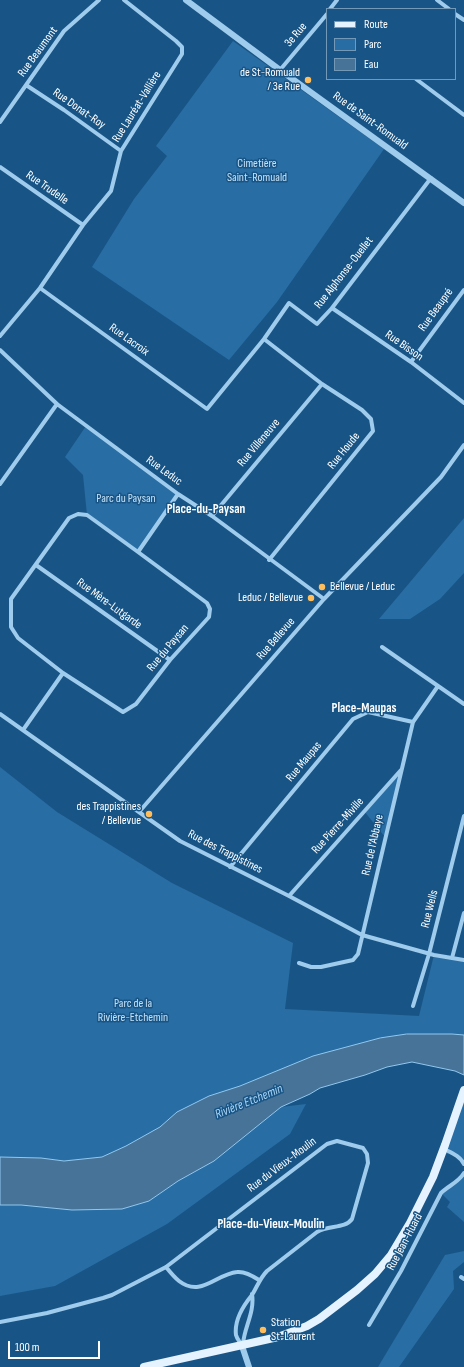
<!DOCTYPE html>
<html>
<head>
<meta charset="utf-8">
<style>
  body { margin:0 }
  #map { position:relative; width:464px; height:1367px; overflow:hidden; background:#185586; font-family:"Sofia Sans Condensed",sans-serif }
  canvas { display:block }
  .legend { position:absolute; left:326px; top:8px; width:130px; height:72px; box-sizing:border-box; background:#185586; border:1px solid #7499b6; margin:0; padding:5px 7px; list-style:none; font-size:12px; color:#fff }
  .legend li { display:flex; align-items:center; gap:8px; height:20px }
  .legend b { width:20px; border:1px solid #7499b6 }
  .scale { position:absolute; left:8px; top:1341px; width:92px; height:18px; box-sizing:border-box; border:2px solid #fff; border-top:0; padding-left:5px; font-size:12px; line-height:14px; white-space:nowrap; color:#fff; -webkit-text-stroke:3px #185586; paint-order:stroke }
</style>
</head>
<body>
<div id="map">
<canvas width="464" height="1367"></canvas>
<ul class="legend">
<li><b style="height:5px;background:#e5f2ff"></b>Route</li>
<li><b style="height:11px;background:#286da4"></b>Parc</li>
<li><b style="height:11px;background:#477398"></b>Eau</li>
</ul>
<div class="scale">100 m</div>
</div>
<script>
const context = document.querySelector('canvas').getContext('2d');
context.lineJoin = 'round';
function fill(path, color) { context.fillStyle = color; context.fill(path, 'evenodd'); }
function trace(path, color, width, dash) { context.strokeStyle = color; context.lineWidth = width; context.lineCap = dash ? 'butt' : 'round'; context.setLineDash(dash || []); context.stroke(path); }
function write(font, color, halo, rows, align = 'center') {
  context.font = font + ' "Sofia Sans Condensed",sans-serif'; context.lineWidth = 3; context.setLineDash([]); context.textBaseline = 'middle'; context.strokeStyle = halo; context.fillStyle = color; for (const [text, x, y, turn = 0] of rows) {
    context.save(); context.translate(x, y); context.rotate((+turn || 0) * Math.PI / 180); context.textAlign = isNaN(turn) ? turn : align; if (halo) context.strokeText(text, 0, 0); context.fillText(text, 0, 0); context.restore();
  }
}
const green = new Path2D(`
  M233,41l151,108 -107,153 -48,58 -137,-93 42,-68 33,-43 -11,-10z
  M86,426l92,68 -40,58 -51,-37 -4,-40 -18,-18z
  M464,518v55l-24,26 -30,20h-31z
  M0,767l57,45 115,71 121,60 -8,66 134,7 15,-61 30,5v75l-123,30 -192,99 -149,22z
  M401,770l-16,67 -21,-26z
  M464,1101v63l-7,-8 -14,-3z
  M306,1104l-16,30 -123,90 -112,62 -55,10v-91h21l51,5 49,-1 28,-8 29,-20 36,-20 67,-54z
  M464,1173v49l-17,-15 3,-5 -9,-9z
  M464,1251v11l-11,9 1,18 -55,78h-21l67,-112z`);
const water = new Path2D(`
  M407,1034h45l12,1v40l-9,-4 -43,-9 -25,5 -22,8 -45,13 -10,6 -29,13 -67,54 -36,20 -29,20 -27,8 -50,1 -51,-5h-21v-48l41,1 23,3 38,-4 24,-11 34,-19 17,-15 32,-16 31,-10 73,-30 67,-18z`);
const minor = new Path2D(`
  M437,0l12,9
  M330,9l7,-9
  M455,14l9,6
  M280,70l47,-56
  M416,79l48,36
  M26,85l38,25 57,41
  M0,122l64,-91 35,-31
  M0,167l83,58
  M40,288l167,121 57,-70 25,-36 28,21 15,-16 99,-130
  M332,308l79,54 53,41
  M0,336l40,-48 43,-63 28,-34 10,-40 61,-97v-7l-6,-6 -52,-41
  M264,339l58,45 40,26 9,9 2,12 -104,129
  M0,350l57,54 121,90 34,22 112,83
  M411,362l53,-72
  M0,484l57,-80
  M212,516l110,-132
  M36,565l134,95
  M382,647l82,57
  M63,673l-45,-35 -7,-11v-28l58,-81 9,-4 9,1 51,37 40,-58
  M0,714l180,127 109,55 73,39 72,20 30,5
  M23,730l40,-57 60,39 13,-8 34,-44 39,-43 1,-8 -3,-6 -69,-51
  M139,812l185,-213 117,-122 23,-32
  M230,867l123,-148 15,-7 45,10
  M289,896l112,-126
  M452,958l12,-45
  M299,963l12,4h10l32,-7 5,-6 55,-232 25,-36
  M413,1006l16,-52 35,-138
  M444,1149c8,4 16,7 20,15
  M166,1267c4,5 8,10 13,14 22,17 37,-7 58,-9 8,-1 16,4 22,8
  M461,1277l3,2
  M0,1322l47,-9 56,-15 9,-3 54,-28 161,-123 10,-3 26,7 4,6 1,9 -16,56c-7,10 -23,6 -35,13l-50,39c-7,7 -10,16 -15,24 -9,11 -18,25 -16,40 1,4 4,7 6,11
  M369,1325l32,-54 40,-78c7,-7 18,-11 23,-20
  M243,1344c1,-16 12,-32 9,-50`);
const tertiary = new Path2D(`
  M186,0l94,70 184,133
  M242,1346l7,21`);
const primary = new Path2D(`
  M144,1367l134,-30 29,-11 12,-7 38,-29 18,-16 16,-19 19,-32 23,-46 12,-32 19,-55`);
const markers = [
  [308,80,4,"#ffbd5b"],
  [322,587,4,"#ffbd5b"],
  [311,598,4,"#ffbd5b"],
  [149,814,4,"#ffbd5b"],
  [263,1330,4,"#ffbd5b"]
];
const streetNames = [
  ["3e Rue",296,35,-50],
  ["Rue Beaumont",38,52,-54],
  ["Rue Lauréat-Vallière",137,107,-58],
  ["Rue Donat-Roy",79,109,35],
  ["Rue de Saint-Romuald",370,121,36],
  ["Rue Trudelle",47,188,35],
  ["Rue Alphonse-Ouellet",344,273,-52],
  ["Rue Beaupré",436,310,-54],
  ["Rue Lacroix",129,340,36],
  ["Rue Bisson",404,346,35],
  ["Rue Villeneuve",259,443,-50],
  ["Rue Houde",344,451,-51],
  ["Rue Leduc",164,471,36],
  ["Rue Mère-Lutgarde",109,604,36],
  ["Rue Bellevue",276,639,-49],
  ["Rue du Paysan",168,648,-50],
  ["Rue Maupas",304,762,-50],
  ["Rue Pierre-Miville",338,826,-48],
  ["Rue de l'Abbaye",373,845,-77],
  ["Rue des Trappistines",225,852,27],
  ["Rue Wells",430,909,-76],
  ["Rue du Vieux-Moulin",282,1165,-37],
  ["Rue Jean-Huard",405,1242,-62]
];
const poiNames = [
  ["de St-Romuald",300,73],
  ["/ 3e Rue",300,87],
  ["Bellevue / Leduc",330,587,"left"],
  ["Leduc / Bellevue",303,598],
  ["des Trappistines",141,807],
  ["/ Bellevue",141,821],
  ["Station",271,1323,"left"],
  ["St-Laurent",271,1337,"left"]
];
const parkNames = [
  ["Cimetière",257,164],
  ["Saint-Romuald",257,178],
  ["Parc du Paysan",126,499],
  ["Parc de la",133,1004],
  ["Rivière-Etchemin",133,1018]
];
const neighbourhoodNames = [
  ["Place-du-Paysan",206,510],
  ["Place-Maupas",364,709],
  ["Place-du-Vieux-Moulin",271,1225]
];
const waterNames = [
  ["Rivière Etchemin",249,1102,-22]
];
fill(green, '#286da4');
fill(water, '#477398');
trace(water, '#91c8ef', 1);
trace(minor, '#9fcbed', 4);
trace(tertiary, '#9fcbed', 6);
trace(primary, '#e5f2ff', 8);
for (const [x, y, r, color] of markers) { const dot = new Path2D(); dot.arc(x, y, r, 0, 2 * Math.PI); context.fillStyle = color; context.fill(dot); trace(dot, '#185586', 1.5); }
write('12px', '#fff', '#185586', streetNames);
write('12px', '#fff', '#185586', poiNames, 'right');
write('12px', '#c4e2f9', '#185586', parkNames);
write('bold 13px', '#fff', '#185586', neighbourhoodNames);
write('italic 13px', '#aad4f4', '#185586', waterNames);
</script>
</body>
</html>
